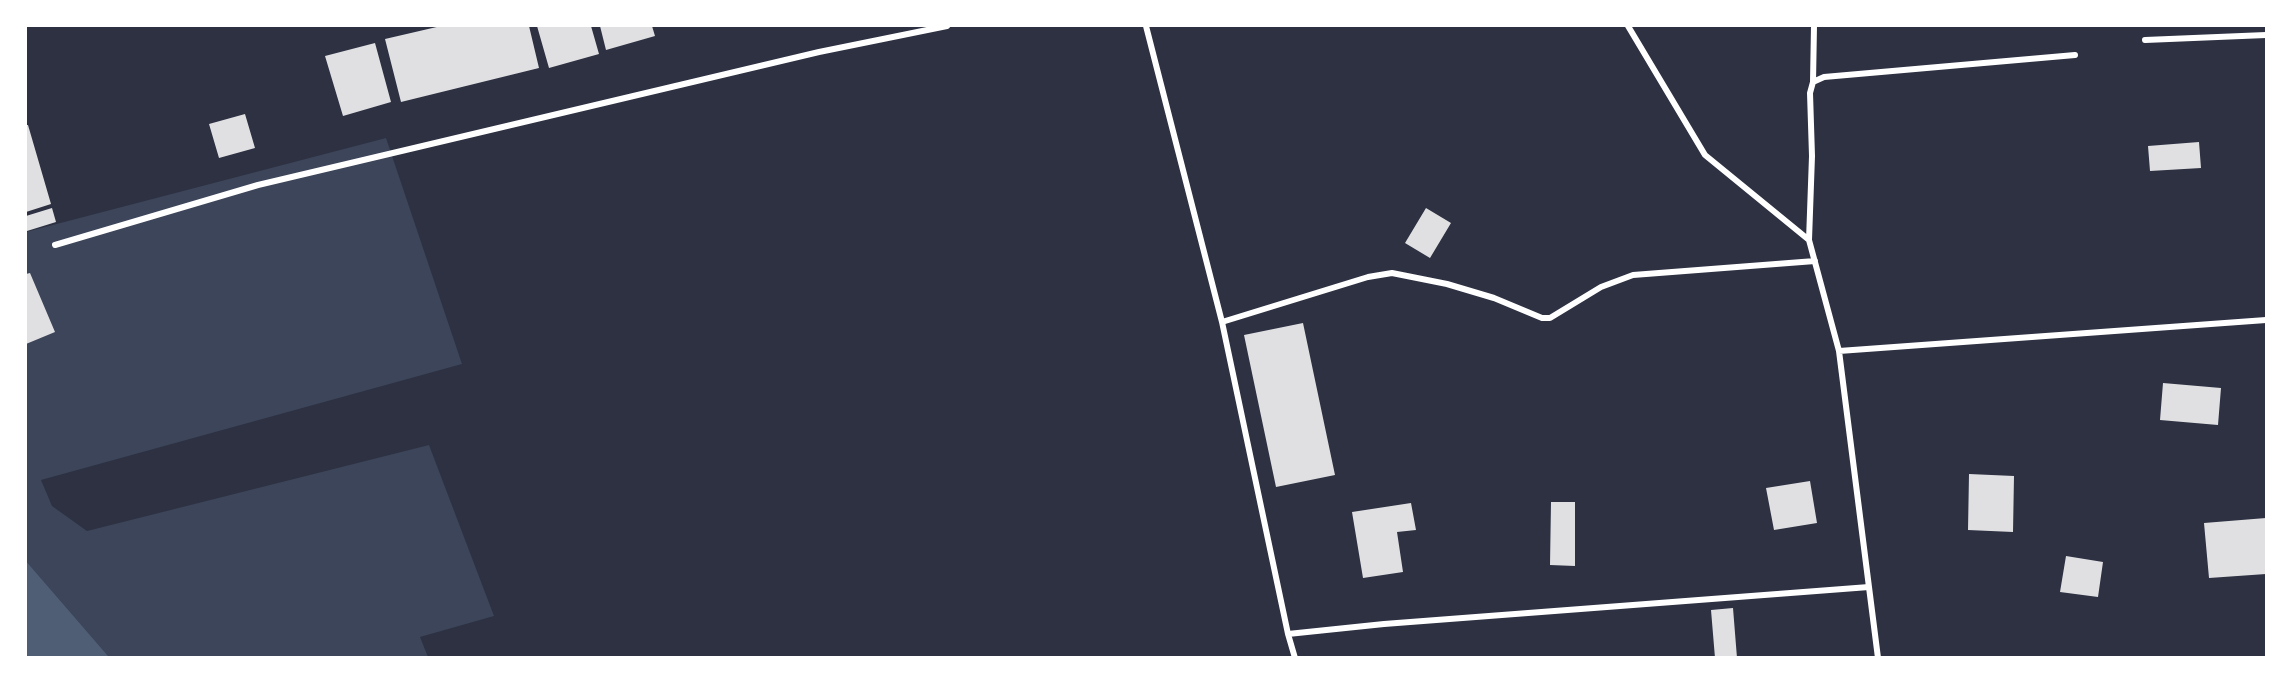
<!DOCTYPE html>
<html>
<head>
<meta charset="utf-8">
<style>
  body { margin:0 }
  #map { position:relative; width:2292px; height:683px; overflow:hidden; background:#2d3142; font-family:Commissioner,sans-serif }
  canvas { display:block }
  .frame { position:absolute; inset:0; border:27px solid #fff; pointer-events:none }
</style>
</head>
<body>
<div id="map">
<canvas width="2292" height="683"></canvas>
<div class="frame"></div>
</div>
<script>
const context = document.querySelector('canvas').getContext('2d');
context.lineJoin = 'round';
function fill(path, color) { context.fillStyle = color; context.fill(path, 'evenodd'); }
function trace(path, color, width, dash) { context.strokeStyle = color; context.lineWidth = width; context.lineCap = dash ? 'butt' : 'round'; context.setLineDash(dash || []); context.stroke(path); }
const green = new Path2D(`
  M386,138l76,226 -421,116 11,26 35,25 342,-86 65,171 -74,21 8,20h-319l-83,-96v-329z`);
const water = new Path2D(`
  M26,561l83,96h-83z`);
const building = new Path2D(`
  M441,26h88l10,42 -138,34 -16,-63z
  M537,26h54l8,28 -50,14z
  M600,26h52l3,10 -49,14z
  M375,43l16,59 -48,14 -18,-60z
  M245,114l10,34 -36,10 -10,-34z
  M26,125h2l23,79 -25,8z
  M2199,142l2,26 -51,3 -2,-25z
  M52,208l4,14 -29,9 -1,-15z
  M1426,208l25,15 -21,35 -25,-15z
  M30,273l25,59 -29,12v-70z
  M1303,323l32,152 -59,12 -32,-152z
  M2163,383l58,5 -3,37 -58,-5z
  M1969,474l45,2 -1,56 -45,-2z
  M1810,481l7,42 -43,7 -8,-42z
  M1551,502h24v64l-25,-1z
  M1411,503l5,27 -19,2 6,40 -40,6 -11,-66z
  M2266,518v56l-57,4 -5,-55z
  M2066,556l37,6 -5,35 -38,-5z
  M1733,608l4,50h-22l-4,-48z`);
const minor = new Path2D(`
  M1146,26l76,296 66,312 7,24
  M1628,26l77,129 104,85 30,111 39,307
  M2145,40l121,-5
  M1813,82l1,-56
  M1809,240l3,-84 -2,-63 3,-11 11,-5 251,-22
  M55,245l203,-60 561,-133 128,-26
  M1222,322l146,-45 24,-4 55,11 47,14 48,20h8l51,-31 32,-12 182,-14
  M1839,351l427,-31
  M1288,634l96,-10 485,-37`);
fill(green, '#3c4559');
fill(water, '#4f5d75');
fill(building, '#e0e0e3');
trace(minor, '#fff', 6);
</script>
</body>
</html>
